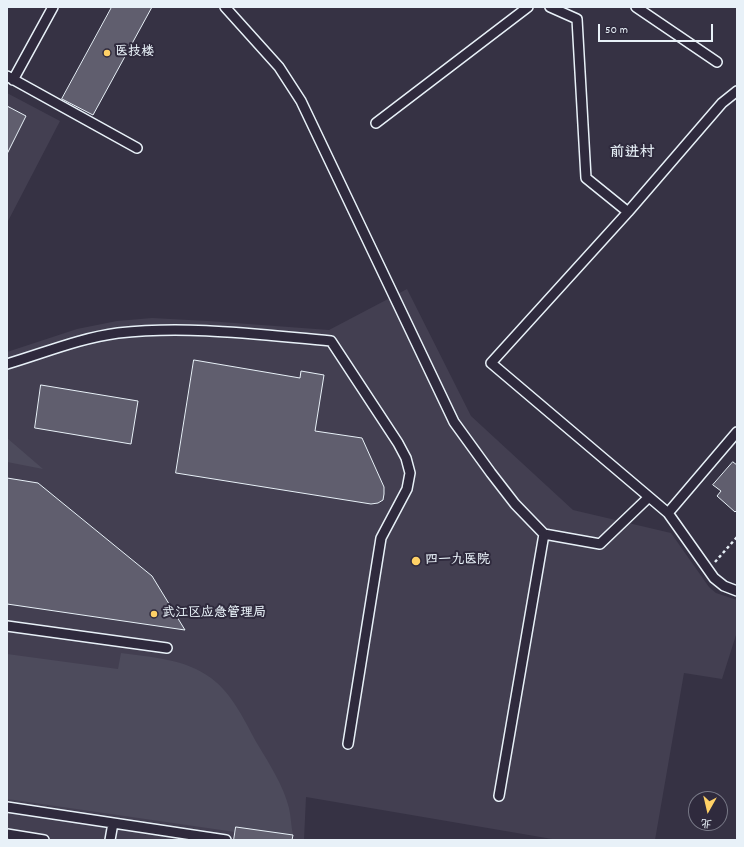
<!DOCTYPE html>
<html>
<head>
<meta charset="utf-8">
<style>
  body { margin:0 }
  #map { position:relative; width:744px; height:847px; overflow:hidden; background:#363244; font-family:Dekko,"LXGW WenKai TC",sans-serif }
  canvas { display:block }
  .frame { position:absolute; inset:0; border:8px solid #e8f1f8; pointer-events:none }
  .north { position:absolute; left:688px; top:791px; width:40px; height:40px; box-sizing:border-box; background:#2f2a3d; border:1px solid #797a88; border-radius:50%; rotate:188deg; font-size:11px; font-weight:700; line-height:16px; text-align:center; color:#e8f1f8 }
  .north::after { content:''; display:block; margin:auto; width:14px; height:18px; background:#ffd166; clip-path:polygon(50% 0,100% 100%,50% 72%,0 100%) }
  .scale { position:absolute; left:598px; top:24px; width:115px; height:18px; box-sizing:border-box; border:2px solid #e8f1f8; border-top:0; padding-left:5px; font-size:12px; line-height:14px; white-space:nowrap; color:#e8f1f8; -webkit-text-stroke:3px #2f2a3d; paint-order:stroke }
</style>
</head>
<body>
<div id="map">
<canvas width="744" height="847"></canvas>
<div class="frame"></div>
<div class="north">北</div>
<div class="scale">50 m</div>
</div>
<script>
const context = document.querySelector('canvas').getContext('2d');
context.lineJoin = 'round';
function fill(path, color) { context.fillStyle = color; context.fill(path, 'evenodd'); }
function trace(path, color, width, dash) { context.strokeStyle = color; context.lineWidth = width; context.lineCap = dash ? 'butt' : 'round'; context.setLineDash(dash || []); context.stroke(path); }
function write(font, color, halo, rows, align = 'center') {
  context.font = font + ' Dekko,"LXGW WenKai TC",sans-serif'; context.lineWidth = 4; context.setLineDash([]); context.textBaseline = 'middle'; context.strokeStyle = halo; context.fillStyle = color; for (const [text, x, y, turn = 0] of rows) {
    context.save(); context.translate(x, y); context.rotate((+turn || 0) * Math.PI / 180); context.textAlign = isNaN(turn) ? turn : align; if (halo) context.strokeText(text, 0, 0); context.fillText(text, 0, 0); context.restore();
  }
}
const built = new Path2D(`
  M7,93l53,28 -53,102z
  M407,289l64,127 102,94 98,23 38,54 7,6 21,7v32l-15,47 -38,-6 -29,167h-97l-252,-43 -2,43h-297v-488l70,-23 40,-8 35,-3 56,3 121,9z`);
const green = new Path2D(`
  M7,438l36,31 -36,-7z
  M121,653c30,4 65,6 90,25 22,16 34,44 47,67 12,20 25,40 31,63 2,9 2,18 4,27l-57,-8 -1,5 -228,-33v-145l111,15z`);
const building = new Path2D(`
  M112,7h40l-59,108 -31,-16z
  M7,106l19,10 -19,38z
  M194,360l106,18 1,-7 23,4 -9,56 47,7 22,49v7l-1,6 -5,3 -7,1 -195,-31z
  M41,385l97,16 -7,43 -96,-16z
  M733,462l4,3v45l-2,2 -18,-16 4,-5 -8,-6z
  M7,478l31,5 114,93 33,54 -178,-26z
  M236,827l57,8 -1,5h-58z`);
const path = new Path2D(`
  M715,562l22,-25`);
const lane = new Path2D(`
  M225,7l54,60 22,34 153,321 37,51 24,31 29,30 56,10 49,-47
  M550,7l27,12 9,159 42,34
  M636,7l81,55
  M7,76l130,72
  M13,80l40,-73
  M737,91l-15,12 -94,109 -137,151 177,150 46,65 10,8 13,5
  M376,123l152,-116
  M7,364c37,-11 73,-26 111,-31 71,-8 143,2 213,8l67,102 8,15 4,15 -3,16 -26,49 -33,206
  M668,513l69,-81
  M7,626l160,22
  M499,796l45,-262
  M7,807l219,33
  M7,834l37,6
  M110,840l3,-17`);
const markers = [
  [107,53,4,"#ffd166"],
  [416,561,5,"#ffd166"],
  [154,614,4,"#ffd166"]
];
const poiNames = [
  ["医技楼",115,53],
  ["四一九医院",425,561],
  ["武江区应急管理局",162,614]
];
const quarterNames = [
  ["前进村",632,154]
];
fill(built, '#433f51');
fill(green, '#4d4b5c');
fill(building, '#605e6e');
trace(building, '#e8f1f8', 1);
trace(lane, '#e8f1f8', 12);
trace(path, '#e8f1f8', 2.5, [3, 3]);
trace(lane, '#2f2a3d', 9);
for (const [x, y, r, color] of markers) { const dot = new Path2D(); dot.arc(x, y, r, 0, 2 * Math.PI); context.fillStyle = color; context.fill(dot); trace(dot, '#2f2a3d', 1.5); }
write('bold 13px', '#e8f1f8', '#2f2a3d', poiNames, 'left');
write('bold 15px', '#e8f1f8', '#2f2a3d', quarterNames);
</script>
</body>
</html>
